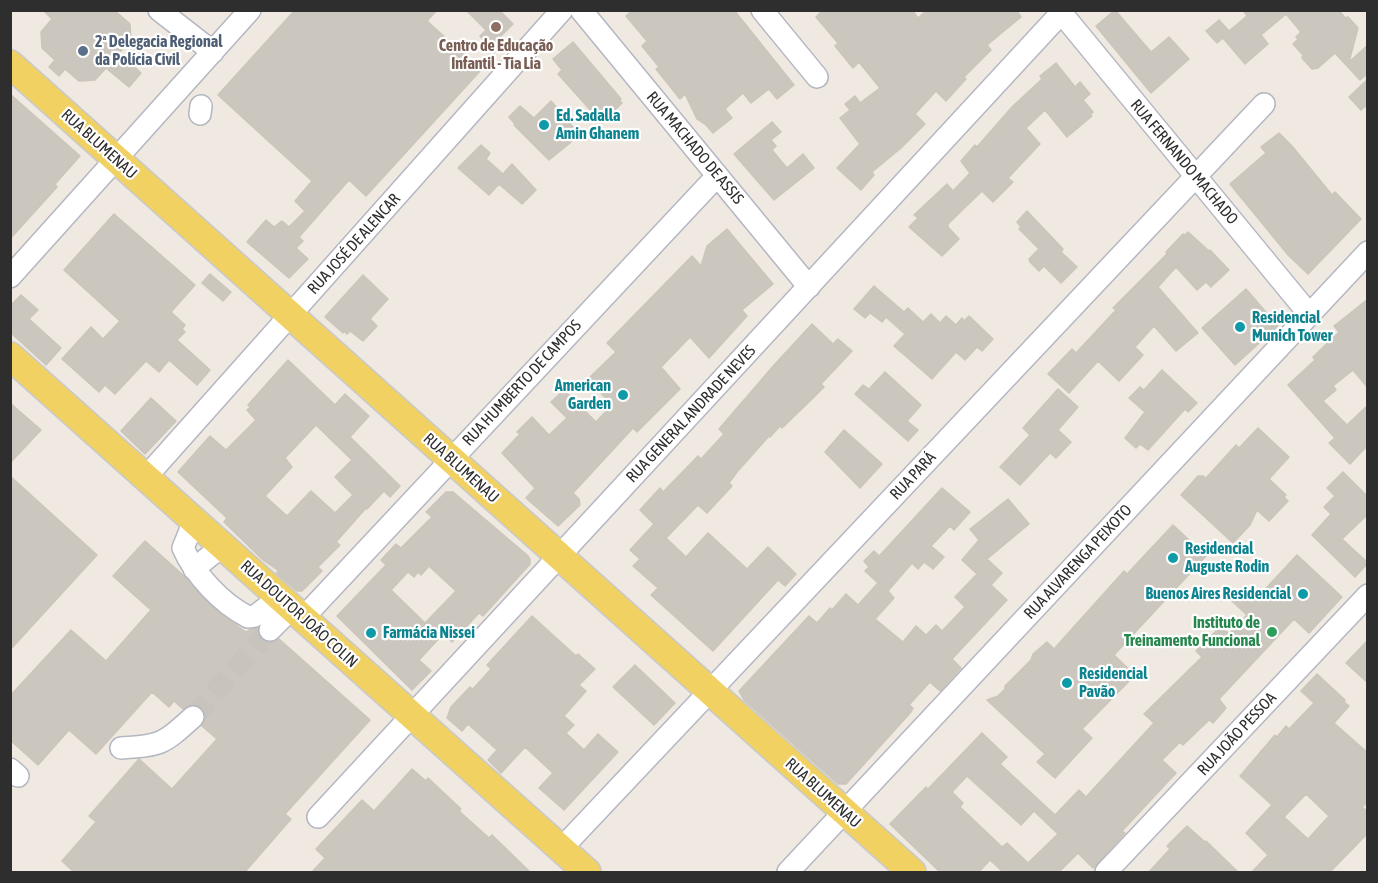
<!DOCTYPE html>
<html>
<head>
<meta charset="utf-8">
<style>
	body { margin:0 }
	#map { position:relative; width:1378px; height:883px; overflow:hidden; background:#efe9e1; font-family:"Asap Condensed",sans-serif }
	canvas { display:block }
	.frame { position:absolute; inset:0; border:12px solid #2e2e2e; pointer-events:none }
</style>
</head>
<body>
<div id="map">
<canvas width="1378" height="883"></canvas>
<div class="frame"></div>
</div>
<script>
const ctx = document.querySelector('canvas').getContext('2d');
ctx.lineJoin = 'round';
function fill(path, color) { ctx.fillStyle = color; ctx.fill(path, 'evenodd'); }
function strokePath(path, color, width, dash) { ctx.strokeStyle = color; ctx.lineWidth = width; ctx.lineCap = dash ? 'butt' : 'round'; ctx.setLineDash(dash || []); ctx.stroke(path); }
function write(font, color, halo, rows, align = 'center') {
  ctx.font = font + ' "Asap Condensed",sans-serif'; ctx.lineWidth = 4.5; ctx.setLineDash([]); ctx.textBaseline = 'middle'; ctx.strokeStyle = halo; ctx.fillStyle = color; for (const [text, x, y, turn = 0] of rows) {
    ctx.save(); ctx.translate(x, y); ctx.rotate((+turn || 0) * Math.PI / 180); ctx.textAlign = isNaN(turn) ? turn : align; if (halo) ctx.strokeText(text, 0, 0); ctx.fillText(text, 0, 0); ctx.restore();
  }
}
const building = new Path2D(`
	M43 10H114L130 24 131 40 119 53 141 73 129 87 106 68 95 80 79 81 65 69 59 76 49 67 55 60 42 48 41 32 52 19Z
	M295 10H437L427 21 481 70 366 196 349 180 299 237 303 241 296 248 308 259 289 278 247 242 266 220 274 227 282 221 289 227 305 211 295 201 312 181 218 95Z
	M466 10H499L513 24 490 47 480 36 486 30Z
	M633 10H734L794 85 777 99 769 89 751 103 743 93 725 109 732 118 713 133 706 125 697 119 685 94 680 99 656 69 659 67 642 46 647 41 626 16Z
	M823 10H912L918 18 927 10H1016L1021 17 987 45 991 50 964 77 966 79 946 101 936 91 915 114 925 124 901 148 872 172 874 175 861 190 837 168 860 144 840 118 850 110 845 104 855 96 860 103 880 88 859 62 853 68 835 46 838 43 816 17Z
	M1115 10 1151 52 1169 37 1189 59 1151 93 1096 26Z
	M1243 10H1339L1345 18 1348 17 1358 28 1349 62 1368 45V73L1360 80 1335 53 1318 68 1312 69 1302 58 1303 55 1293 44 1298 39 1296 37 1301 32 1286 14 1261 35 1268 44 1245 64 1223 38 1217 43 1206 31 1219 20 1229 31 1247 16Z
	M573 42 621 99 619 100 622 103 602 123 558 74 562 70 553 59Z
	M1056 63 1075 87 1080 82 1090 94 1083 100 1093 112 1090 115 1092 116 1067 137 1045 110 1026 128 1040 144 1008 178 1013 182 993 202 982 191 948 224V227L959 239 942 256 909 227 918 218 914 215 947 184 953 191 970 173 961 161 975 145 977 147 1012 107 1042 79 1040 76Z
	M1368 79V104L1361 110 1349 97Z
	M10 94 80 156 55 184 57 187 10 239Z
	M551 101 578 133 570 143 549 160 514 125 515 124 509 117 520 106 534 118Z
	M772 122 781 132 771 140 776 146 772 150 787 168 803 154 814 168 774 200 734 154Z
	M1279 133 1292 146 1332 195 1335 192 1361 219 1308 274 1289 256 1230 184 1266 153 1261 147Z
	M481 145 490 153 486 159 503 174 512 164 536 190 522 204 499 184 489 195 458 168Z
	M1027 211 1063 249 1061 252 1077 267 1061 283 1044 266 1039 271 1030 262 1029 259 1039 249 1019 229 1021 227 1017 222Z
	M114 214 195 285 171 312 185 325 182 329 185 332 177 340 210 370 197 385 169 360 159 372 146 361 115 394 105 385 99 392 62 359 91 327 103 339 120 321 64 270Z
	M727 229 773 284 742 310 747 316 709 358 690 337 661 367 680 389 637 432 633 428 573 493 579 499 580 505 558 526 526 498 535 488 502 453 520 434 517 432 532 417 549 435 567 418 551 402 564 390 596 422 612 405 588 379 616 352 607 343 692 256 701 266 707 246Z
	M1188 232 1209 251 1210 250 1229 270 1211 287 1206 282 1197 290 1176 267 1158 287 1198 333 1176 351 1154 326 1135 347 1143 355 1119 381 1098 361 1069 393 1048 374 1072 349 1076 353 1116 310 1113 308 1167 254 1166 252 1183 234 1185 235Z
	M210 274 231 292 223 301 202 283Z
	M363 275 388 299 370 319 377 326 363 341 350 331 347 334 344 331 343 333 325 317Z
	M874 286 904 312 908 308 923 322 931 314 940 323 946 316 956 325 962 318 964 321 969 316 993 339 982 351 977 347 965 360 956 352 932 379 894 346 905 334 886 317 882 322 870 313 865 318 854 309Z
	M1246 289 1278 326 1235 365 1202 328Z
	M21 295 38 310 29 319 61 348 46 365 10 332V306Z
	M1368 299V388L1353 370 1333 386 1336 390 1323 401 1347 425 1368 405V445L1350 464 1329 443 1335 438 1288 385 1315 360 1313 357 1339 332 1334 326Z
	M812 324 833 344 838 339 852 351 821 384 824 387 811 400 782 428 780 426 770 437 769 436 737 472 729 483 732 486 707 513 698 505 666 538 686 557 708 533 747 569 768 547 796 574 785 586 778 580 713 651 651 595 658 588 633 566 640 559 630 550 654 524 640 510 660 488 663 492 698 456 701 459 724 434 719 429 775 364Z
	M288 360 335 405 345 394 369 416 350 437 400 486 390 497 384 491 367 509 366 508 336 542 340 545 318 567 322 571 302 591H297L276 573 279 571 263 560 224 522 227 518 178 472 210 436 226 450 256 420 247 410 250 407 248 405ZM316 425 352 460 335 477 353 495 335 513 311 491 287 516 265 496 292 467 285 458Z
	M1162 370 1197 403 1188 412 1185 409 1148 450 1140 444 1136 448 1125 438 1145 412 1129 398 1140 387 1144 390Z
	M885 372 921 405 907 421 918 430 908 441 855 394 863 385 869 389Z
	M1058 389 1078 407 1058 430 1071 442 1056 458 1050 453 1020 485 1000 467 1030 435 1023 428Z
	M151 398 176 421 145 454 121 431Z
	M10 403 41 430 10 463Z
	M1258 428 1289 457 1269 479 1286 495 1284 497 1288 501 1269 521 1257 510 1250 525 1233 543 1181 495 1198 476H1203L1206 478 1236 445 1239 448Z
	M844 430 882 464 860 488 825 452Z
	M1343 472 1368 497V514L1342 539 1368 563 1355 577 1312 535 1331 514 1324 507 1335 496 1327 488Z
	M10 476 97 555 10 650Z
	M942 488 970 512 954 530 950 526 931 546 944 557 933 569 924 562 918 569 912 563 888 591 894 598 875 619 903 642 916 626 926 635 936 625 942 631 965 607 955 597 977 574 962 560 979 540 970 529 1008 499 1029 524 987 559 1002 573 991 585 1007 600 952 659 961 668 940 691 930 682 909 705 913 708 911 712 846 784H838L744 700 739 691 809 616 817 623 830 608 832 610 846 594 858 605 878 583 865 571 869 567 864 561 874 551 879 556 882 553Z
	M446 492H453L527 555 530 559V564L483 616 479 613 452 642 443 634 419 660 431 671 412 690 337 616 386 565 381 560 396 544 401 548 432 517 426 512ZM429 566 456 591 425 623 391 590 408 572 414 577 418 572 421 575Z
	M1173 525 1206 556 1114 655 1135 675 1082 729 1092 738 1055 778 1037 762 1045 754 987 700 998 696 1005 689V686L1031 660 1033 654 1047 642 1054 649 1124 571 1127 574Z
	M145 541 184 576 201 596 221 614 246 632 249 630 258 628 261 639 266 642H273L279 639 370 720 285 814 291 819 244 873H75L62 861 96 822 89 816 139 759 172 789 217 739 202 726 205 720V714L197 705H190L183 709 174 701 169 707 152 692 96 754 69 730 38 765 10 740V696L71 630 106 661 151 610 113 576Z
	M1297 555 1342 597 1309 633 1294 619 1219 699 1226 708 1220 715 1213 723 1209 720 1183 745 1180 742 1162 760 1176 773 1122 831 1125 833 1093 868 1078 853 1058 873H1004L990 860 978 873H941L890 824 926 787 928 789 982 733 1007 757 1000 764 1055 815 1079 790 1086 797 1154 723 1144 714 1202 657 1196 651 1221 626 1229 634 1247 615 1231 600 1243 587 1256 599ZM967 776 1021 825 1034 811 1058 834 1028 863 1007 843 1002 847 960 807 963 803 952 792Z
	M532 616 576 656 578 654 595 669 579 685 586 691 564 716 574 725 566 733 584 750 598 734 618 752 564 810 539 788 553 773 525 747 501 773 488 760 497 750 468 724 462 731 447 718 451 707 470 687 473 689 491 669 487 665Z
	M1368 640V683L1346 663Z
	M635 665 675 703 654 725 613 687Z
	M1317 674 1345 700 1344 702 1349 706 1334 723 1368 753V802L1362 807 1368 812V833L1329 873H1251L1268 855 1246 833 1272 805 1240 776 1275 735 1277 737 1286 726 1289 729 1314 703 1301 691ZM1306 794 1329 816 1308 839 1284 817Z
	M412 769 426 781 428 778 461 809 459 811 489 838 492 835 531 873H311L325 858 316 849 362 800 374 811Z
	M1187 826 1205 842 1206 841 1239 873H1148L1170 849 1167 846Z`);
const minorTunnel = new Path2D(`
	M193 717 270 630`);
const minor = new Path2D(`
	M159 10 213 52
	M581 10 809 287
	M762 10 817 77
	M1059 10 1309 314
	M200 114 201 106
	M10 277 250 10
	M146 477 562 10
	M194 521 183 548C195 575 221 603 248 617L255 616 280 597
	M194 569 222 546
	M303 618 717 176
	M270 630 292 608
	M121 748C162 745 162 745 193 717
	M10 769 18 776
	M318 817 1064 10
	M561 849 1264 104
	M788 872 1368 252
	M1106 872 1368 595`);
const major = new Path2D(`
	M10 64 912 872
	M10 356 587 872`);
const markers = [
	[496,27,6,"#8d6e63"],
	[83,51,6,"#5c6f8a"],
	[544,125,6,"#0f9aa8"],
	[1240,327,6,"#0f9aa8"],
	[623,395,6,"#0f9aa8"],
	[1173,558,6,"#0f9aa8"],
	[1303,594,6,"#0f9aa8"],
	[1272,632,6,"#2e9e5b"],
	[371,633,6,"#0f9aa8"],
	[1067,683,6,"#0f9aa8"]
];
const serviceNames = [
	["2ª Delegacia Regional",95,42],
	["da Polícia Civil",95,60]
];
const educationNames = [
	["Centro de Educação",496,46],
	["Infantil - Tia Lia",496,64]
];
const cultureNames = [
	["Ed. Sadalla",556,116],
	["Amin Ghanem",556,134],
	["Residencial",1252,318],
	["Munich Tower",1252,336],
	["American",611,386,"right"],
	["Garden",611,404,"right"],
	["Residencial",1185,549],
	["Auguste Rodin",1185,567],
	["Buenos Aires Residencial",1291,594,"right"],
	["Farmácia Nissei",383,633],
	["Residencial",1079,674],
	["Pavão",1079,692]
];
const streetNames = [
	["RUA BLUMENAU",99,144,42],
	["RUA MACHADO DE ASSIS",695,148,50],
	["RUA FERNANDO MACHADO",1184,162,50],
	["RUA JOSÉ DE ALENCAR",354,244,-48],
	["RUA HUMBERTO DE CAMPOS",522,383,-47],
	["RUA GENERAL ANDRADE NEVES",691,414,-47],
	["RUA BLUMENAU",461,468,42],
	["RUA PARÁ",913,476,-47],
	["RUA ALVARENGA PEIXOTO",1078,562,-47],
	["RUA DOUTOR JOÃO COLIN",299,614,42],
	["RUA JOÃO PESSOA",1237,734,-47],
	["RUA BLUMENAU",823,793,42]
];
const leisureNames = [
	["Instituto de",1260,623],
	["Treinamento Funcional",1260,641]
];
fill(building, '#cbc7bf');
strokePath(building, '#cbc5ba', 1.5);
strokePath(minorTunnel, '#c8c4bd', 21, [21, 10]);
strokePath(minor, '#b4b7c1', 24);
strokePath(major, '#c9c9c9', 30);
strokePath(minor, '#fff', 21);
strokePath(major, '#f2d163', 27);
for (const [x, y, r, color] of markers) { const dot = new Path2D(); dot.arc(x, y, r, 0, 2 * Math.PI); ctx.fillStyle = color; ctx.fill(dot); strokePath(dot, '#fff', 2); }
write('bold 16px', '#4e5e75', '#fff', serviceNames, 'left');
write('bold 16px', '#785e54', '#fff', educationNames);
write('bold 16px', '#0d838f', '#fff', cultureNames, 'left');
write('16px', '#2e2e2e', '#fff', streetNames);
write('bold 16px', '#27864d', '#fff', leisureNames, 'right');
</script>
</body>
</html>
